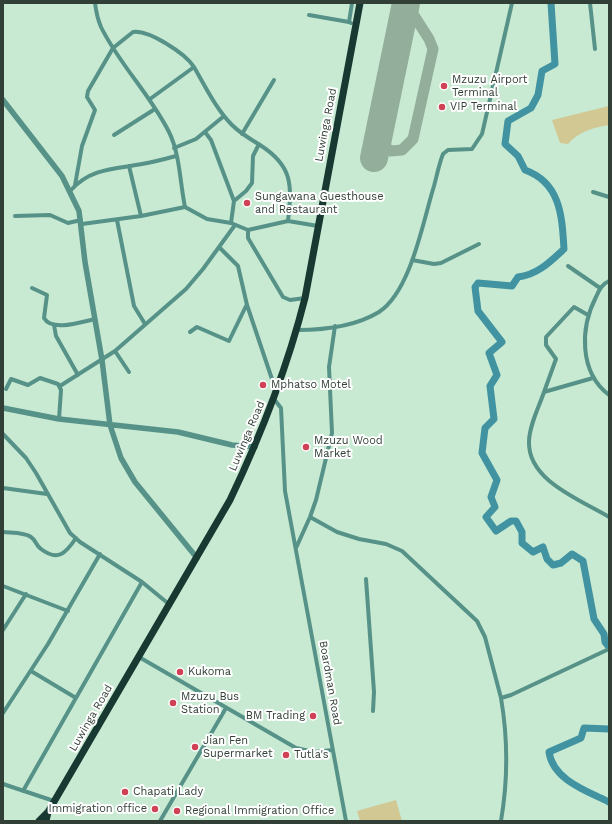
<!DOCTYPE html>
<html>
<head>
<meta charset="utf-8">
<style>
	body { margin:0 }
	#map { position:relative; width:612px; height:824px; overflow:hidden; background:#c8ead2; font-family:"Work Sans",sans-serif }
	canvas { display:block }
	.frame { position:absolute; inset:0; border:4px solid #313f36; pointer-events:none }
</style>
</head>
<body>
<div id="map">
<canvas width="612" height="824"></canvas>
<div class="frame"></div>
</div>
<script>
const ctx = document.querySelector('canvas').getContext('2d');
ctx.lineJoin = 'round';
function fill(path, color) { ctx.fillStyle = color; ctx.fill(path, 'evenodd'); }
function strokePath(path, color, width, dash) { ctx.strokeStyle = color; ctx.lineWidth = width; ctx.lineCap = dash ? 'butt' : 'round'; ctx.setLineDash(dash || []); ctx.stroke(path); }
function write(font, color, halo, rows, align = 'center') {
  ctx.font = font + ' "Work Sans",sans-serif'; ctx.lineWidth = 4; ctx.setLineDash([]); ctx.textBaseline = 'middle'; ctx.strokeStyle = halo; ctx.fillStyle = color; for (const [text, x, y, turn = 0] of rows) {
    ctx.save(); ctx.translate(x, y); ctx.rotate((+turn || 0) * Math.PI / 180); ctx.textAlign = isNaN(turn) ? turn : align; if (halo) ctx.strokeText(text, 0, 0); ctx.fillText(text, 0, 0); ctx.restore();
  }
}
const green = new Path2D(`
	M609 106V125C594 127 578 132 568 144L560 143 552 120Z
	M396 800 402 821H360L357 811Z`);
const river = new Path2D(`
	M551 3 555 64 542 71 538 95 531 108 508 121 505 144 518 156 525 170C561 183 562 217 564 249 550 262 537 275 518 277L512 286 478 283 475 287 478 311 502 342 489 353 497 375 490 386 494 419 485 428 482 453 497 480 491 497 495 507 486 517 496 531 511 521H516L522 532V543L533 552 543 547 547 559 553 565 561 563 572 554 583 561 594 619 604 634 605 642 609 647
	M609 729 584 728 581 738 549 752C553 780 587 791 609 802`);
const taxiway = new Path2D(`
	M400 29 408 21 415 19
	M379 136 383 146 391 151 402 150 413 139 433 49 429 39 406 3`);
const runway = new Path2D(`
	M374 158 406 3`);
const minor = new Path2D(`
	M95 3C96 11 98 20 101 27 119 64 150 94 169 132 180 154 180 183 185 207L207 219 231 223 248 230 288 221 318 226
	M590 3 595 49
	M309 15 349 22
	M351 23 349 22 352 3
	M150 99 194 67C205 86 216 109 232 125 240 133 250 139 260 145 293 166 292 185 288 221
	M205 132 211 140 234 201 231 223
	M242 134 274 80
	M114 135 155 109
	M174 148 196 139 224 116
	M129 166 141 216
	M75 185 82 146 95 110 87 97 88 91 113 48 133 32C149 30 185 53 194 67
	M71 190C91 168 115 169 142 164 154 162 165 159 176 156
	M593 192 609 197
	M234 201 246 191 252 183 253 156 259 144
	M15 216 50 215 68 223 81 220
	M117 220 134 306 145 324
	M82 224 141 216 185 207
	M248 230V238L283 297 290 300 305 298
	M219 247 238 266 247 305 276 391
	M412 260 434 264 441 263 479 244
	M568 266 600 288
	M609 281C602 284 599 290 596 297 580 328 579 372 609 395
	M32 288 47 295 44 318C52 332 81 322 95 319
	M54 325 56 336 78 375
	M297 330C323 330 356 326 379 312 411 291 423 221 434 186 437 175 439 164 443 154L448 150 472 149 482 134 512 3
	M190 332 197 327 229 341 246 306
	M115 351 129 372
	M593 378 544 392C539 407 529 426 529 442 528 481 581 500 609 517
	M60 386 115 351 186 289 203 269 235 225
	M6 389 11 379 28 385 40 378 58 384 61 390 59 419
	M544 392 556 359 546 345V337L574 307 588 315
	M274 399 281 408 285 491 346 821
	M3 434 26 458 36 473 70 533 80 542 142 582 170 605
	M3 488 47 494
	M310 517 337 532 359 539 386 544 402 551 477 621 485 637 501 698 511 695 609 649
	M3 532C11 533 24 532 31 537 36 540 36 546 41 549 58 562 66 553 76 538
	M296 548 310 517 316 500 332 433 329 367 335 326
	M366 579 374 692 373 711
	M3 586 68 611
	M3 630 26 594
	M139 657 296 748 314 752 332 750
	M31 671 76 698
	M501 698C508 739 508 780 501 821
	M3 713 48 644 100 554
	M3 784 54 801
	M23 791 142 582
	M160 821 226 708`);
const tertiary = new Path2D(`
	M3 100 62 176 79 211 85 262 102 360 110 425 121 458 135 482 197 558
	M3 408 59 419 178 432 232 445 255 447`);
const trunk = new Path2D(`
	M39 821 48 812
	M46 821 48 812 230 500C261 435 287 369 305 298L360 3`);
const markers = [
	[444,86,4,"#d14156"],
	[442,107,4,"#d14156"],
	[247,203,4,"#d14156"],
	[263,385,4,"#d14156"],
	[306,447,4,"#d14156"],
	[180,672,4,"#d14156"],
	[173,703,4,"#d14156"],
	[313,716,4,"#d14156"],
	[195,747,4,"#d14156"],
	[286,755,4,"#d14156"],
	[125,792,4,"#d14156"],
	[155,809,4,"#d14156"],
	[177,811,4,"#d14156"]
];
const poiNames = [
	["Mzuzu Airport",452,80],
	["Terminal",452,93],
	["VIP Terminal",450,107],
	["Sungawana Guesthouse",255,197],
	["and Restaurant",255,210],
	["Mphatso Motel",271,385],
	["Mzuzu Wood",314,441],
	["Market",314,454],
	["Kukoma",188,672],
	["Mzuzu Bus",181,697],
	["Station",181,710],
	["BM Trading",305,716,"right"],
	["Jian Fen",203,741],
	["Supermarket",203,754],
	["Tutla's",294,755],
	["Chapati Lady",133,792],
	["Immigration office",147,809,"right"],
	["Regional Immigration Office",185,811]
];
const streetNames = [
	["Luwinga Road",326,125,-79],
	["Luwinga Road",247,436,-67],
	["Boardman Road",330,683,80],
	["Luwinga Road",91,718,-60]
];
fill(green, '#d2c893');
strokePath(river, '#4193a1', 7);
strokePath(taxiway, '#94ae9c', 11);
strokePath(runway, '#94ae9c', 28);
strokePath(minor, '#579288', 4);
strokePath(tertiary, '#579288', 5.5);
strokePath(trunk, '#183832', 7);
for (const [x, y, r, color] of markers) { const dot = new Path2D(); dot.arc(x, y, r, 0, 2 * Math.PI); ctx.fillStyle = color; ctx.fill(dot); strokePath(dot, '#fff', 1.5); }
write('11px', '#313f36', '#fff', poiNames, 'left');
write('11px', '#313f36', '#fff', streetNames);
</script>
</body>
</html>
